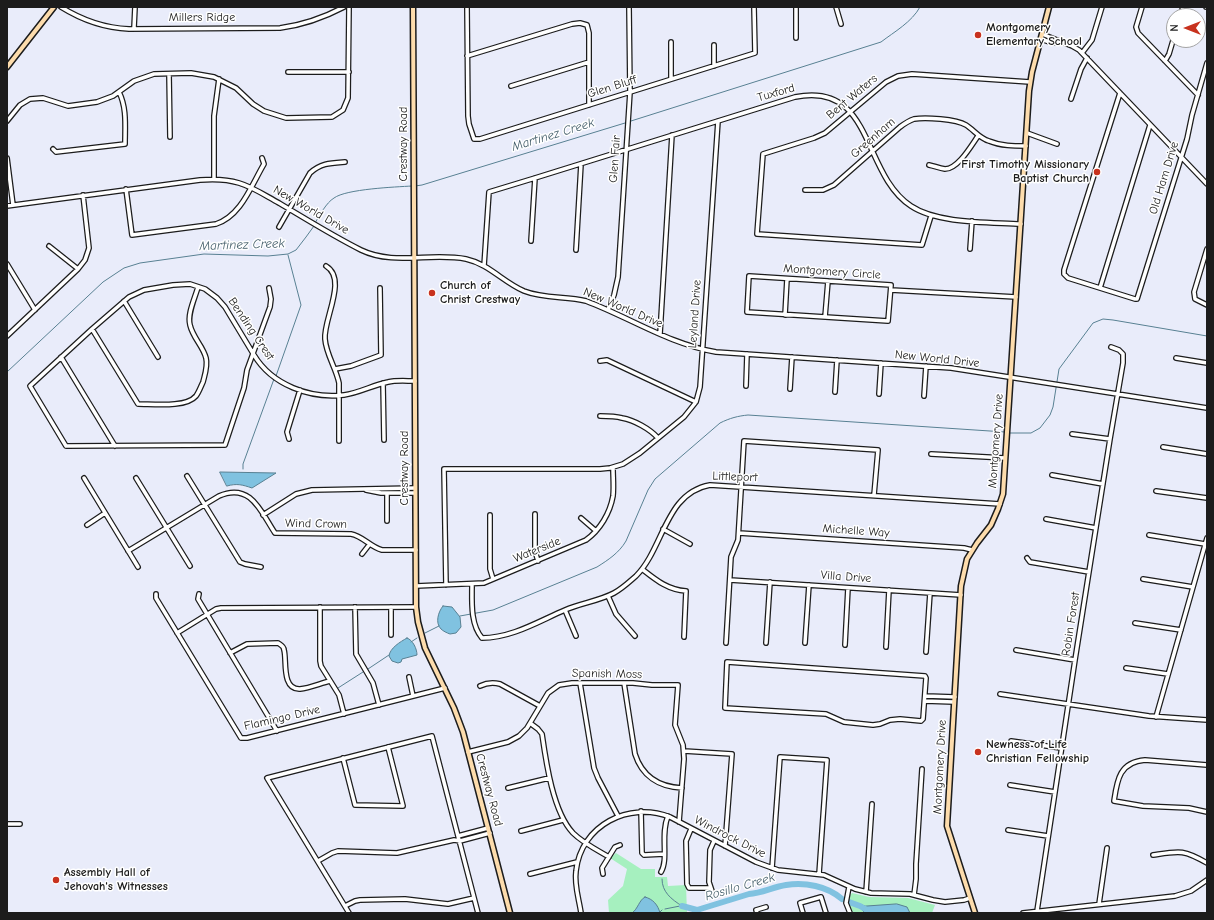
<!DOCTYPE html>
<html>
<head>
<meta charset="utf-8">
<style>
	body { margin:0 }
	#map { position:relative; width:1214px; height:920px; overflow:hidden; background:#e9ecfa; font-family:"Comic Neue",sans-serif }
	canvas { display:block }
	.frame { position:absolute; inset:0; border:8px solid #1c1c1c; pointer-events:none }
	.north { position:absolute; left:1166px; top:8px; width:40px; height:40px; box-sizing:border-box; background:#fff; border:1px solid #a4a4a4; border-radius:50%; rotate:270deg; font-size:11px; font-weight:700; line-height:16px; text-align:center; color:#1c1c1c }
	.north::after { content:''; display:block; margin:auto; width:14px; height:18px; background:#c8321e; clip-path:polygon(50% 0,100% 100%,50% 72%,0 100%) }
</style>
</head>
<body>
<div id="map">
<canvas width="1214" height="920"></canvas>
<div class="frame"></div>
<div class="north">N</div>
</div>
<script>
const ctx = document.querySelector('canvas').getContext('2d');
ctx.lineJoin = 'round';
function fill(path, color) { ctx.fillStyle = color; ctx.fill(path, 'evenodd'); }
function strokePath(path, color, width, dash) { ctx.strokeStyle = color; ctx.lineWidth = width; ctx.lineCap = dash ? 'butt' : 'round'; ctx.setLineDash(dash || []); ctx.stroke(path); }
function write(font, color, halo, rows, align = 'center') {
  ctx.font = font + ' "Comic Neue",sans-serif'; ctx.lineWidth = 3; ctx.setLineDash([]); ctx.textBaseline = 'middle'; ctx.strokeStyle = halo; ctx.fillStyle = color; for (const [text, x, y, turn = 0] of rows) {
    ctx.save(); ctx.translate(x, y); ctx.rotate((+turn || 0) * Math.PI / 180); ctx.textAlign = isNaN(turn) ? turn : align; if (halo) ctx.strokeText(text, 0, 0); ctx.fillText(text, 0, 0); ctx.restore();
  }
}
const green = new Path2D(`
	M616 853 641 869H655V877H667L668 886 686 885 687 913H609L608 900 623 886 627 869 610 858Z
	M852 893 869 897 908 898 935 905 932 913H853L849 904V896Z`);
const water = new Path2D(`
	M220 472 276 473 252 488C243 485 237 483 227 486Z
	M443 606 452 607 460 617 461 627 456 633 450 634C447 633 443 631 441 629 435 623 438 612 443 606Z
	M407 638C413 640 417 649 417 655L402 659 401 662 398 663 392 661 389 656C390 648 400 642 407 638Z
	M645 897C653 899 658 905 660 913H632C638 909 639 900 645 897Z
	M897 904 907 907 910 913H865L860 908 862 905 865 906Z`);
const stream = new Path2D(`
	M631 121 881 42C894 32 912 22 920 7
	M415 186 422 185 625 123
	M315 223C320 215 326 203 334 198 346 189 395 187 412 186
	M7 372 103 282 124 268 140 263 204 254 268 256 288 254 296 250 306 237 314 226
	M276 376 301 305 288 255
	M1008 433H1031L1040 428 1050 415 1053 407 1059 369 1093 323 1103 319 1113 320 1207 336
	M243 469V464L274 379
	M460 616 493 610 597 567C608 560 619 553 626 541L648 490 655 479 720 423C730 418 738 416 748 415L1005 432
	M425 633 439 626
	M411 642 417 638
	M368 669 389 655
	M338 688 363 672
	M662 879C662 892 671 899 682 906
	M665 909 680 906
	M660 912 662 910`);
const river = new Path2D(`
	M849 902 860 906 872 913
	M682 906 697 910 749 894C762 893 773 887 786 885 805 882 827 886 842 899`);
const minor = new Path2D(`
	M61 7C82 20 104 28 129 29L280 28C303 25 323 18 344 7
	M467 7 468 116 469 124 474 139H480L755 53 754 7
	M796 7V38
	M836 7 841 24
	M1142 7 1136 27 1138 33 1198 95
	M1206 7H1207
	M1180 16 1183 7
	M134 28 135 7
	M1042 34 1072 46 1079 50 1207 184
	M1041 39 1052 43 1059 42
	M671 42V79
	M1082 53 1092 40 1102 7
	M467 56 572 24 580 23 587 25 589 33V105
	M1165 61 1169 54 1174 37
	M714 66V45
	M288 72H349
	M169 74 170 137
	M511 86 589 62
	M1120 93 1064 270V274L1068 278 1135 299H1137L1187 139 1192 115 1207 63
	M1071 99 1081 69 1087 58
	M7 121 20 105 30 99 43 98 68 106 97 102 113 96 134 81 154 74 191 73 214 77 236 88 253 104 264 111 286 118 332 117 343 110 348 98 349 7
	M1027 133 1057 144
	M53 149 56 152 125 144C125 126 127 108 119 92
	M7 158 13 205
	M929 165C934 166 939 168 945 169 958 169 971 146 978 136
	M214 179V116L219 79
	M126 189 132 235 216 224C241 216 251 186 264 164L262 158
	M805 190H823L834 185 900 127C904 124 908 121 914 119 925 117 956 119 966 125 974 130 979 138 989 141 1001 146 1014 146 1026 146
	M7 206 200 180C212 179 226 179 239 183 253 187 266 196 279 203 306 219 333 236 361 250 394 266 431 252 466 259 489 264 503 282 524 291 544 299 566 296 586 301 631 318 669 344 716 352L951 368 1207 408
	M931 216 922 245 757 234 763 154 814 138 825 133 886 82 898 76 912 74 1030 82
	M279 227 310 173C321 163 331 163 345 162
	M531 241 535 178
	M49 246 78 269
	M970 249 972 221
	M1207 249 1194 292 1195 299 1207 305
	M576 250 581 164
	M7 264 35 310
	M326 266C348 279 323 320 325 339 326 354 336 368 339 383V441
	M484 266 489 192 535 178 795 97C874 81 861 173 911 206 938 224 989 222 1021 224
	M749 276 891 285 888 321 747 312Z
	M269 288 271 299 270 307 247 370 244 388 225 445 66 446 30 386 92 329 129 297 144 290 173 285 190 284 205 289 217 298 225 307 254 355C272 385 310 399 344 395 359 393 373 385 388 382 396 380 406 381 415 381
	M1100 288 1150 125
	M891 290 1016 297
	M124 301 158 357
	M608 310 614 295 618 277 630 92 629 7
	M785 315 787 279
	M825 317 828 281
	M92 329 138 404C153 404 186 408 196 396 199 392 201 386 203 382 205 374 208 366 206 358 203 346 193 338 190 325 187 314 195 298 198 287
	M660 334 672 135
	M7 336 78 269 85 260 89 248 83 195
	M61 357 115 446
	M1176 358 1207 363
	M600 361 607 360 696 402
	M335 369 351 366 381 355 380 288
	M383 383 384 440
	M746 386 747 354
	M790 389 792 357
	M835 392 837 360
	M879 394 881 363
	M924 396 926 366
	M600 416C607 416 615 416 622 418 634 420 650 429 658 438
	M1072 434 1110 439
	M289 439 287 432 300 390
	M1163 447 1207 454
	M931 454 1005 458
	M1052 475 1103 484
	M187 476 240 562 245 564 261 567
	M84 478 138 567
	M136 478 190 566
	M366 490 381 493H415
	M1156 491 1207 498
	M387 493V521
	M535 514V551L538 561
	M263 515 296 494 312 490 415 488
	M490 515V569L493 579
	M581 518 596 531
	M1046 519 1096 528
	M87 525 105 513
	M663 529 690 544
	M739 533 964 548 972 550
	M1149 535 1205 544
	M128 551 219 496C251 482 261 512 275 533L351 534C363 536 370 547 382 550H416
	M362 554 369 545
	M1027 558 1030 562 1089 572
	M642 569C656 580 668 590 686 591L684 637
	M1143 579 1193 587
	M730 580 961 595
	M472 584C472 601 470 624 482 638 512 638 539 621 565 610 581 603 599 601 614 593 623 588 629 582 636 576 664 548 665 493 710 485L1000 504
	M446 585 444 469H600L610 468 623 464 640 453 684 417 696 402 700 387 718 121
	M416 586 484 583 586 540C600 530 610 513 613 496 614 487 613 477 613 468
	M156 594V598L241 738H247L445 688
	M199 594 198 599 277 731
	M608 596 616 614 635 636
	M320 607V661L321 666 339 695 344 714
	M355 607 356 654 373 683 379 705
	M391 607V635
	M565 610 576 636
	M1135 623 1181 630
	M177 633 216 609 221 608 416 607
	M726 643 731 557 738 540 744 441 878 450 874 495
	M766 643 770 582
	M805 643 809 585
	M845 645 848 588
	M886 647 889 590
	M1016 650 1075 660
	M926 652 930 593
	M230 653 247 644 278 643C281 645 284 646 284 650 287 659 281 690 300 689 310 688 321 683 330 681
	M727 662 925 676 926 678 923 719 921 721 900 719 890 720 880 724 873 725 844 722 826 714 725 708Z
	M1126 668 1168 674
	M409 677 413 696
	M580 683 594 768 598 778 618 816
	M624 683 635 754C642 776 659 787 682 788
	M480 686C486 683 493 682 500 684L540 706
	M1000 694 1149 716 1207 720
	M926 696 955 697
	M925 701 954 702
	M1156 717 1207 538
	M530 723 538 729 542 734C546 762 553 812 573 833 583 843 597 850 609 857
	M1011 741 1061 748
	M684 751 732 754 725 846
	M468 752 508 742 519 736 527 728 548 693 559 685 572 683H633L652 685H678L675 725 683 745 684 759 679 822
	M343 758 355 805 403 806 388 747
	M1207 765 1145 760C1119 762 1117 781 1114 801L1143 806 1189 808 1207 812
	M1010 785 1055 792
	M508 788 549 778
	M641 811 642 853 644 855 664 854
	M7 824H20
	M691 829 686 841 687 884 689 888H711
	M1008 830 1048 836
	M521 831 563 820
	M458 836 488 828
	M1153 855C1179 851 1183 849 1207 863
	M318 861 332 853 338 851 397 853 454 840 460 841 490 833
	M772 868 780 757 827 760 819 874
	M661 872C669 859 660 834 668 816
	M530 874 577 862
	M603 874 602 868 615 847 620 845
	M849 887 846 903 850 913
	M712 891 709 882 710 850 714 841
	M866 892 872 804
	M914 895 916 879V864L922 769
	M1099 904 1107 848
	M345 906 355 901 360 900 405 899 448 904 474 898
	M1037 911 1075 660 1110 439 1123 363V354L1119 350 1111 347
	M349 913 267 778 432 736 478 913
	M581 913C579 899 574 885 576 871 581 825 629 801 670 817L756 862 778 870 824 875 855 889 871 893 910 894 933 900 945 902 964 900 970 898
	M757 913 756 910 766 907
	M803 913 800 903 821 897 826 913
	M1023 913 1175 896 1191 891 1207 880`);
const major = new Path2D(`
	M413 7 416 607 418 622 425 648 454 708 463 732 510 913
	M7 67 54 7
	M975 913 947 826 961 586 967 559 977 543 991 525 998 509 1003 494 1029 91 1032 72 1049 7`);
const markers = [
	[978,35,4,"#c8321e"],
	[1097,172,4,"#c8321e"],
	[432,293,4,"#c8321e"],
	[978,752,4,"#c8321e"],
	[56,880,4,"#c8321e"]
];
const streetNames = [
	["Millers Ridge",202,18],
	["Glen Bluff",612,87,-17],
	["Tuxford",776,93,-16],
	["Bent Waters",852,97,-40],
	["Greenham",873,138,-41],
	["Crestway Road",404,144,-90],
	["Glen Fair",615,159,-86],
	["Old Ham Drive",1164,178,-73],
	["New World Drive",311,210,30],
	["Montgomery Circle",832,272,4],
	["New World Drive",623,308,23],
	["Leyland Drive",695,314,-86],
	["Bending Crest",251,329,56],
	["New World Drive",937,359,6],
	["Montgomery Drive",996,441,-86],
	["Crestway Road",405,468,-90],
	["Littleport",735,477,2],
	["Wind Crown",316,524,1],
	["Michelle Way",856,531,4],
	["Waterside",537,550,-22],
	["Villa Drive",846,577,4],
	["Robin Forest",1071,624,-81],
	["Spanish Moss",607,674,1],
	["Flamingo Drive",282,718,-13],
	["Montgomery Drive",940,767,-87],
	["Crestway Road",489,790,75],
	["Windrock Drive",730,837,27]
];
const poiNames = [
	["Montgomery",986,28],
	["Elementary School",986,42],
	["First Timothy Missionary",1089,165,"right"],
	["Baptist Church",1089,179,"right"],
	["Church of",440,286],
	["Christ Crestway",440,300],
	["Newness of Life",986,745],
	["Christian Fellowship",986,759],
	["Assembly Hall of",64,873],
	["Jehovah's Witnesses",64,887]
];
const waterNames = [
	["Martinez Creek",553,135,-17],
	["Martinez Creek",242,245,-2],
	["Rosillo Creek",740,887,-16]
];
fill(green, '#a6f0bf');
fill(water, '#80c2e0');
strokePath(water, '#588092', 1);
strokePath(stream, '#588092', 1);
strokePath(river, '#80c2e0', 6);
strokePath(minor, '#1c1c1c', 6);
strokePath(major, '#1c1c1c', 7);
strokePath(minor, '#fff', 3.5);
strokePath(major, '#fddcac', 4);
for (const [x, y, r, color] of markers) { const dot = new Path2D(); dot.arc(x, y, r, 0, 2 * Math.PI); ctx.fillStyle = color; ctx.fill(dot); strokePath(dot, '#fff', 1.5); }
write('12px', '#1c1c1c', '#fff', streetNames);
write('bold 12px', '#1c1c1c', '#fff', poiNames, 'left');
write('italic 13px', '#445e6a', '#fff', waterNames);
</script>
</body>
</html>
